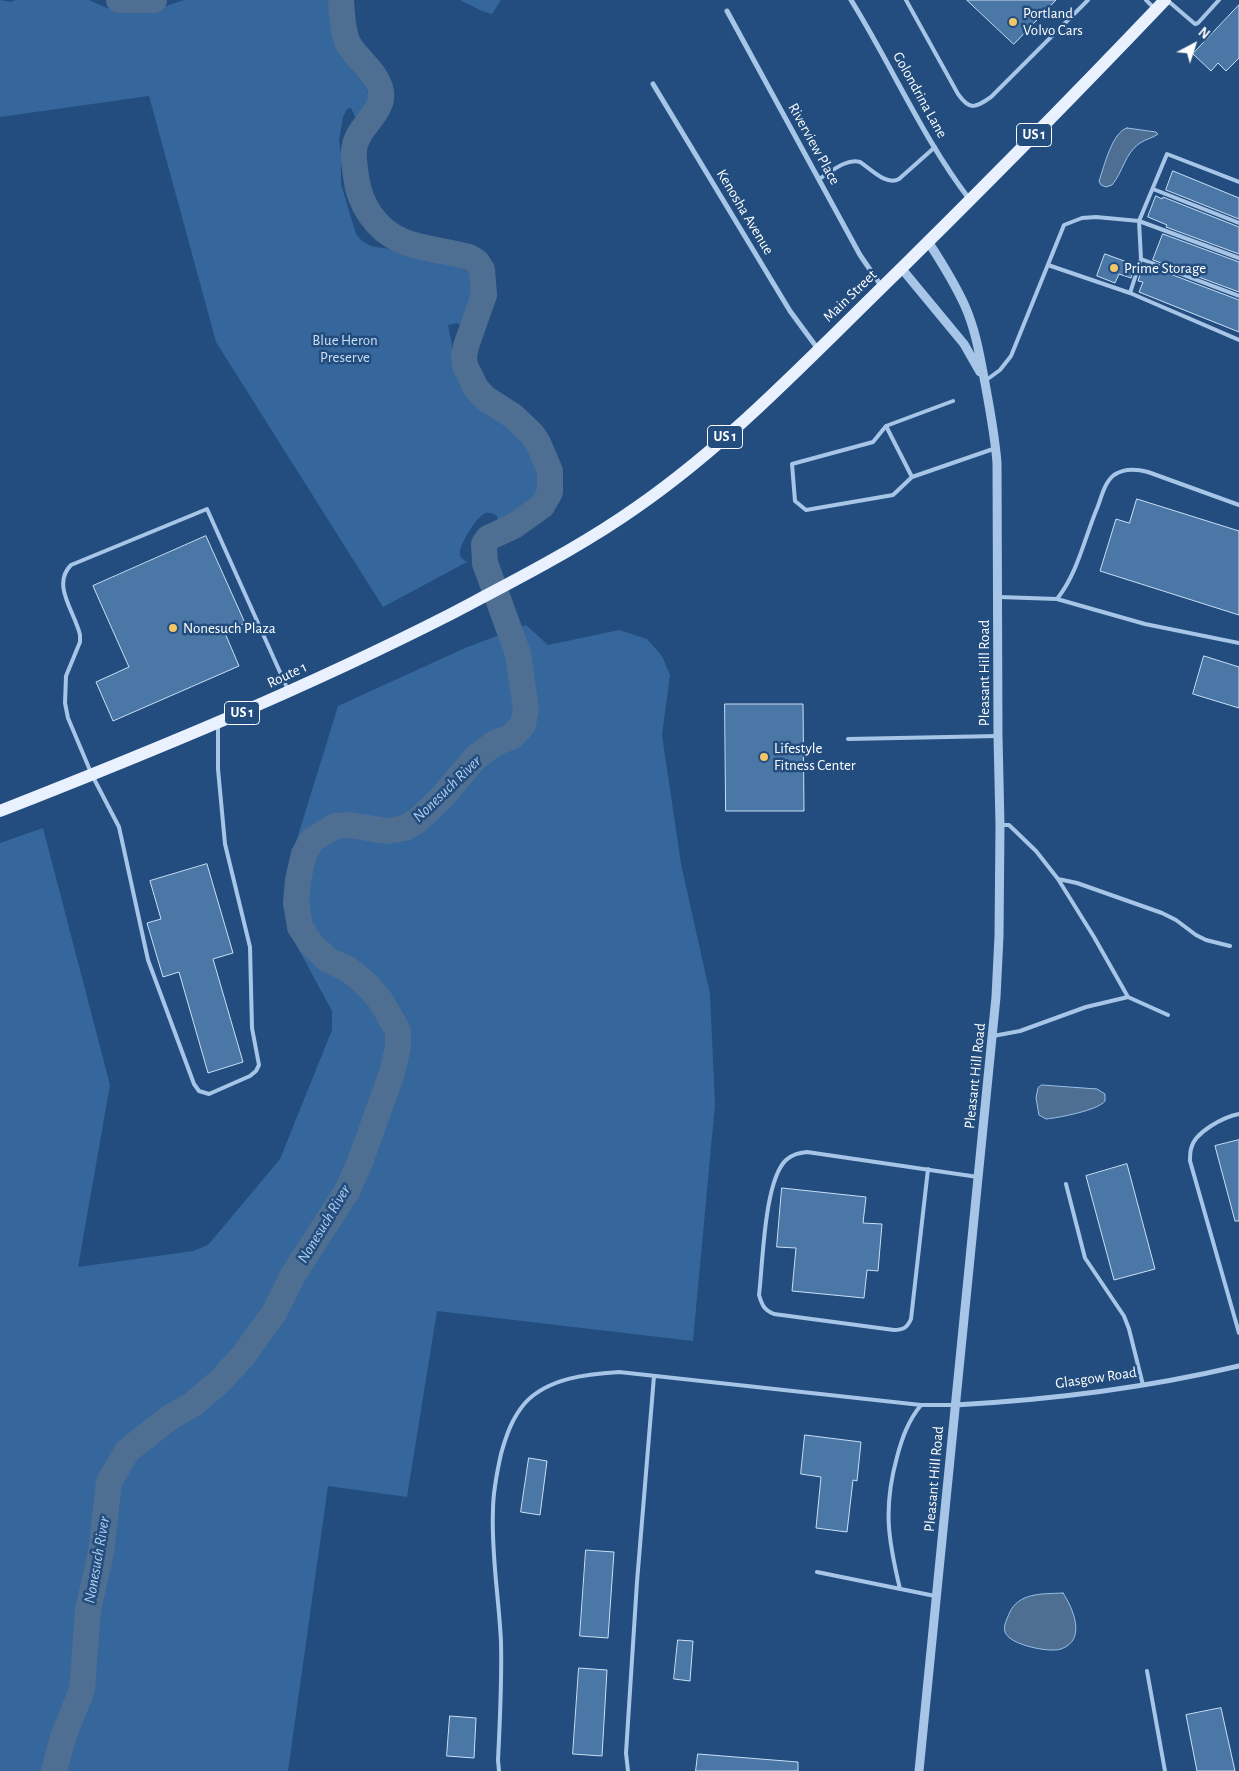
<!DOCTYPE html>
<html>
<head>
<meta charset="utf-8">
<style>
	body { margin:0 }
	#map { position:relative; width:1239px; height:1771px; overflow:hidden; background:#224d7e; font-family:"Alegreya Sans",sans-serif }
	canvas { display:block }
	.north { position:absolute; left:1169px; top:20px; width:50px; height:50px; -webkit-text-stroke:4px #224d7e; paint-order:stroke; rotate:40deg; font-size:14px; font-weight:700; line-height:20px; text-align:center; color:#fff }
	.north::after { content:''; display:block; margin:auto; width:18px; height:22px; background:#fff; clip-path:polygon(50% 0,100% 100%,50% 72%,0 100%) }
</style>
</head>
<body>
<div id="map">
<canvas width="1239" height="1771"></canvas>
<div class="north">N</div>
</div>
<script>
const ctx = document.querySelector('canvas').getContext('2d');
ctx.lineJoin = 'round';
function fill(path, color) { ctx.fillStyle = color; ctx.fill(path, 'evenodd'); }
function strokePath(path, color, width, dash) { ctx.strokeStyle = color; ctx.lineWidth = width; ctx.lineCap = dash ? 'butt' : 'round'; ctx.setLineDash(dash || []); ctx.stroke(path); }
function write(font, color, halo, rows, align = 'center') {
  ctx.font = font + ' "Alegreya Sans",sans-serif'; ctx.lineWidth = 5; ctx.setLineDash([]); ctx.textBaseline = 'middle'; ctx.strokeStyle = halo; ctx.fillStyle = color; for (const [text, x, y, turn = 0] of rows) {
    ctx.save(); ctx.translate(x, y); ctx.rotate((+turn || 0) * Math.PI / 180); ctx.textAlign = isNaN(turn) ? turn : align; if (halo) ctx.strokeText(text, 0, 0); ctx.fillText(text, 0, 0); ctx.restore();
  }
}
const green = new Path2D(`
	M0 0 10 2 16 0H89L107 8 139 12H149L184 0H332L329 4 330 8 339 46 361 73 371 103 363 116 357 121 351 108 347 109 343 117 339 140 341 156V184L356 234 362 241 371 246C405 253 447 252 475 278L477 292 470 322 462 326 457 323 448 325 453 350 465 377 463 389 471 400 506 417 525 437 530 447 540 486 537 500 527 511 525 509 521 510 516 517 504 527 499 526 497 516C494 514 490 512 486 513 477 515 460 544 460 553 460 558 464 560 467 562L383 607 216 342 149 96 0 117Z
	M460 0H501L492 14 482 11Z
	M526 625 548 645 619 630 647 639 662 656 670 675 662 735 681 864 710 994 715 1104 693 1341 437 1311 407 1497 328 1486 288 1771H0V843L43 828 110 1085 78 1267 193 1251 208 1245 280 1159 332 1030V1011L298 948 283 906 289 865 338 706 465 648Z`);
const water = new Path2D(`
	M1127 128 1156 132 1158 134C1153 138 1146 139 1140 143 1125 153 1123 172 1112 185L1106 187 1101 185 1099 181C1104 167 1112 132 1127 128Z
	M1042 1085 1097 1089 1105 1094V1101C1099 1110 1058 1118 1046 1119L1039 1115 1036 1098 1038 1088Z
	M1063 1593C1073 1608 1087 1640 1061 1649 1050 1653 1009 1645 1005 1632 1003 1626 1007 1619 1009 1614 1018 1592 1043 1594 1063 1593Z`);
const river = new Path2D(`
	M119 0H154
	M54 1771 63 1737 82 1690 88 1610 101 1552 109 1482 127 1451 169 1418 193 1404 220 1381 243 1356 274 1313 293 1275 347 1191 360 1162 392 1073 398 1047V1031L381 1001 367 985 348 969 328 960 311 944 300 927 296 902 298 880 304 854 312 840 335 826 349 825 387 831 405 828 417 821 442 797 475 758 495 743 511 737 523 725 526 708 518 654 485 563 484 544 488 538 514 526 542 506 550 492V471L538 443 532 434 513 416 485 398 476 388 465 366 464 356 466 346 484 295 482 270 477 262 469 257C448 251 421 249 402 241 376 230 359 204 356 176 354 161 351 148 359 135 366 122 384 108 381 92 378 73 358 60 349 45 342 32 342 14 341 0`);
const building = new Path2D(`
	M967 0H1056L1014 44Z
	M1239 5V58L1226 71 1218 63 1211 71 1193 54Z
	M1173 171 1239 198V219L1166 190Z
	M1156 196 1162 199 1163 197 1239 227V254L1166 227 1167 225 1148 217Z
	M1163 234 1239 262V292L1153 260Z
	M1105 254 1135 265 1131 278 1119 274 1115 283 1097 276Z
	M1149 266 1239 300V332L1139 292 1143 282 1138 281 1142 268 1148 270Z
	M1137 499 1239 531V615L1100 571 1116 519 1129 523Z
	M206 536 245 623 225 633 239 666 113 721 96 682 129 667 93 586Z
	M1204 656 1239 667V708L1193 694Z
	M725 704H803L804 811H726Z
	M207 864 233 953 213 959 243 1062 208 1073 179 972 163 977 147 923 161 919 150 881Z
	M1239 1140V1221H1235L1215 1146Z
	M1127 1164 1155 1269 1114 1280 1086 1176Z
	M782 1188 866 1197 863 1223 882 1224 878 1271 867 1270 864 1298 792 1291 796 1248 777 1247Z
	M805 1435 861 1442 857 1481 853 1480 847 1532 816 1528 821 1477 801 1474Z
	M529 1458 547 1461 540 1515 521 1512Z
	M586 1550 614 1552 608 1638 580 1636Z
	M678 1640 693 1641 690 1681 674 1679Z
	M579 1668 607 1670 602 1756 573 1754Z
	M1221 1708 1235 1771H1197L1186 1715Z
	M450 1716 476 1718 474 1758 447 1756Z
	M698 1754 798 1762V1771H696Z`);
const service = new Path2D(`
	M906 0 958 94C970 111 975 108 991 97L1088 0
	M1146 0 1155 9
	M1167 0 1195 24 1198 23 1219 0
	M819 179C831 172 846 158 860 162 871 169 886 186 899 179L935 147
	M1239 182 1167 154 1139 221 1239 258
	M1153 189 1239 223
	M1141 259 1239 296
	M1130 293 1239 340
	M985 381 1000 370 1011 356 1064 225 1082 218 1096 217 1139 221 1141 259 1130 293 1048 265
	M886 426 873 442 792 464 795 501 806 510 893 495 912 477 996 448
	M912 477 886 426 953 401
	M999 597 1057 599C1078 573 1085 536 1098 506 1102 495 1105 482 1114 475 1124 468 1137 469 1148 472L1239 505
	M1057 599 1145 624 1239 643
	M218 726V769L225 844 250 947 252 1028 259 1065 256 1071 250 1076 209 1094 199 1091 194 1084 148 960 119 827 92 775 68 718 65 703 66 676 80 642V635C75 612 51 585 71 565L207 509 288 690
	M848 739 998 736
	M1000 825H1009L1036 851 1058 879 1094 937 1128 997 1168 1015
	M1058 879 1077 883 1162 913 1176 920 1196 935 1206 940 1230 946
	M993 1036 1020 1031 1086 1007 1128 997
	M1239 1114C1224 1117 1194 1132 1191 1149 1190 1153 1190 1157 1190 1161L1239 1333
	M928 1169 911 1319C907 1328 903 1330 894 1330L774 1314C764 1310 762 1305 759 1295 763 1263 764 1181 786 1160 793 1154 799 1153 807 1152L978 1177
	M1066 1184 1085 1258 1124 1316 1129 1329 1143 1385
	M817 1572 935 1596
	M900 1589C888 1539 883 1508 897 1457 902 1438 908 1421 921 1405
	M1147 1671 1165 1771
	M499 1771 498 1760C500 1721 502 1681 501 1642 499 1598 491 1554 493 1510 493 1492 497 1472 501 1454 506 1436 512 1418 525 1403 548 1378 587 1374 619 1372L921 1405H955
	M628 1771 626 1753 637 1582 654 1376`);
const minor = new Path2D(`
	M851 0C892 66 923 139 970 200
	M727 11 860 255 882 287
	M653 84 790 311 818 349
	M955 1405C1050 1400 1146 1388 1239 1366`);
const tertiary = new Path2D(`
	M902 269 964 344 980 372
	M919 1771 996 997 999 936 1000 825 998 736 997 463C995 436 990 410 985 383 980 357 976 331 965 306 955 284 942 263 929 243`);
const primary = new Path2D(`
	M0 811C153 751 304 689 451 614 508 584 567 554 621 518 712 458 788 380 865 304 967 204 1067 103 1165 0`);
const markers = [
	[1013,22,5,"#f3c668"],
	[1114,268,5,"#f3c668"],
	[173,628,5,"#f3c668"],
	[764,757,5,"#f3c668"]
];
const shields = [
	[1034,135,35],
	[725,437,35],
	[242,713,35]
];
const shieldNames = [
	["US 1",1034,135],
	["US 1",725,437],
	["US 1",242,713]
];
const poiNames = [
	["Portland",1023,13],
	["Volvo Cars",1023,30],
	["Prime Storage",1124,268],
	["Nonesuch Plaza",183,628],
	["Lifestyle",774,748],
	["Fitness Center",774,765]
];
const streetNames = [
	["Golondrina Lane",920,95,61],
	["Riverview Place",814,144,61],
	["Kenosha Avenue",745,212,59],
	["Main Street",850,296,-44],
	["Pleasant Hill Road",984,673,-90],
	["Route 1",287,675,-25],
	["Pleasant Hill Road",975,1076,-84],
	["Glasgow Road",1096,1378,-8],
	["Pleasant Hill Road",934,1479,-85]
];
const parkNames = [
	["Blue Heron",345,340],
	["Preserve",345,357]
];
const waterNames = [
	["Nonesuch River",447,789,-44],
	["Nonesuch River",324,1224,-59],
	["Nonesuch River",97,1560,-80]
];
fill(green, '#35679c');
fill(water, '#4e6e92');
strokePath(water, '#9ac1e8', 1);
strokePath(river, '#4e6e92', 26);
fill(building, '#4b77a7');
strokePath(building, '#cadff5', 1);
strokePath(service, '#a6c5e7', 4);
strokePath(minor, '#a6c5e7', 5);
strokePath(tertiary, '#a6c5e7', 9);
strokePath(primary, '#e8f1fd', 12);
for (const [x, y, r, color] of markers) { const dot = new Path2D(); dot.arc(x, y, r, 0, 2 * Math.PI); ctx.fillStyle = color; ctx.fill(dot); strokePath(dot, '#224d7e', 2); }
for (const [x, y, w] of shields) { const box = new Path2D(); box.roundRect(x - w / 2, y - 11.5, w, 23, 4); ctx.fillStyle = '#224d7e'; ctx.fill(box); strokePath(box, '#fff', 1); }
write('bold 14px', '#fff', null, shieldNames);
write('15px', '#fff', '#224d7e', poiNames, 'left');
write('15px', '#fff', '#224d7e', streetNames);
write('15px', '#cadff5', '#224d7e', parkNames);
write('italic 16px', '#b1cfee', '#224d7e', waterNames);
</script>
</body>
</html>
